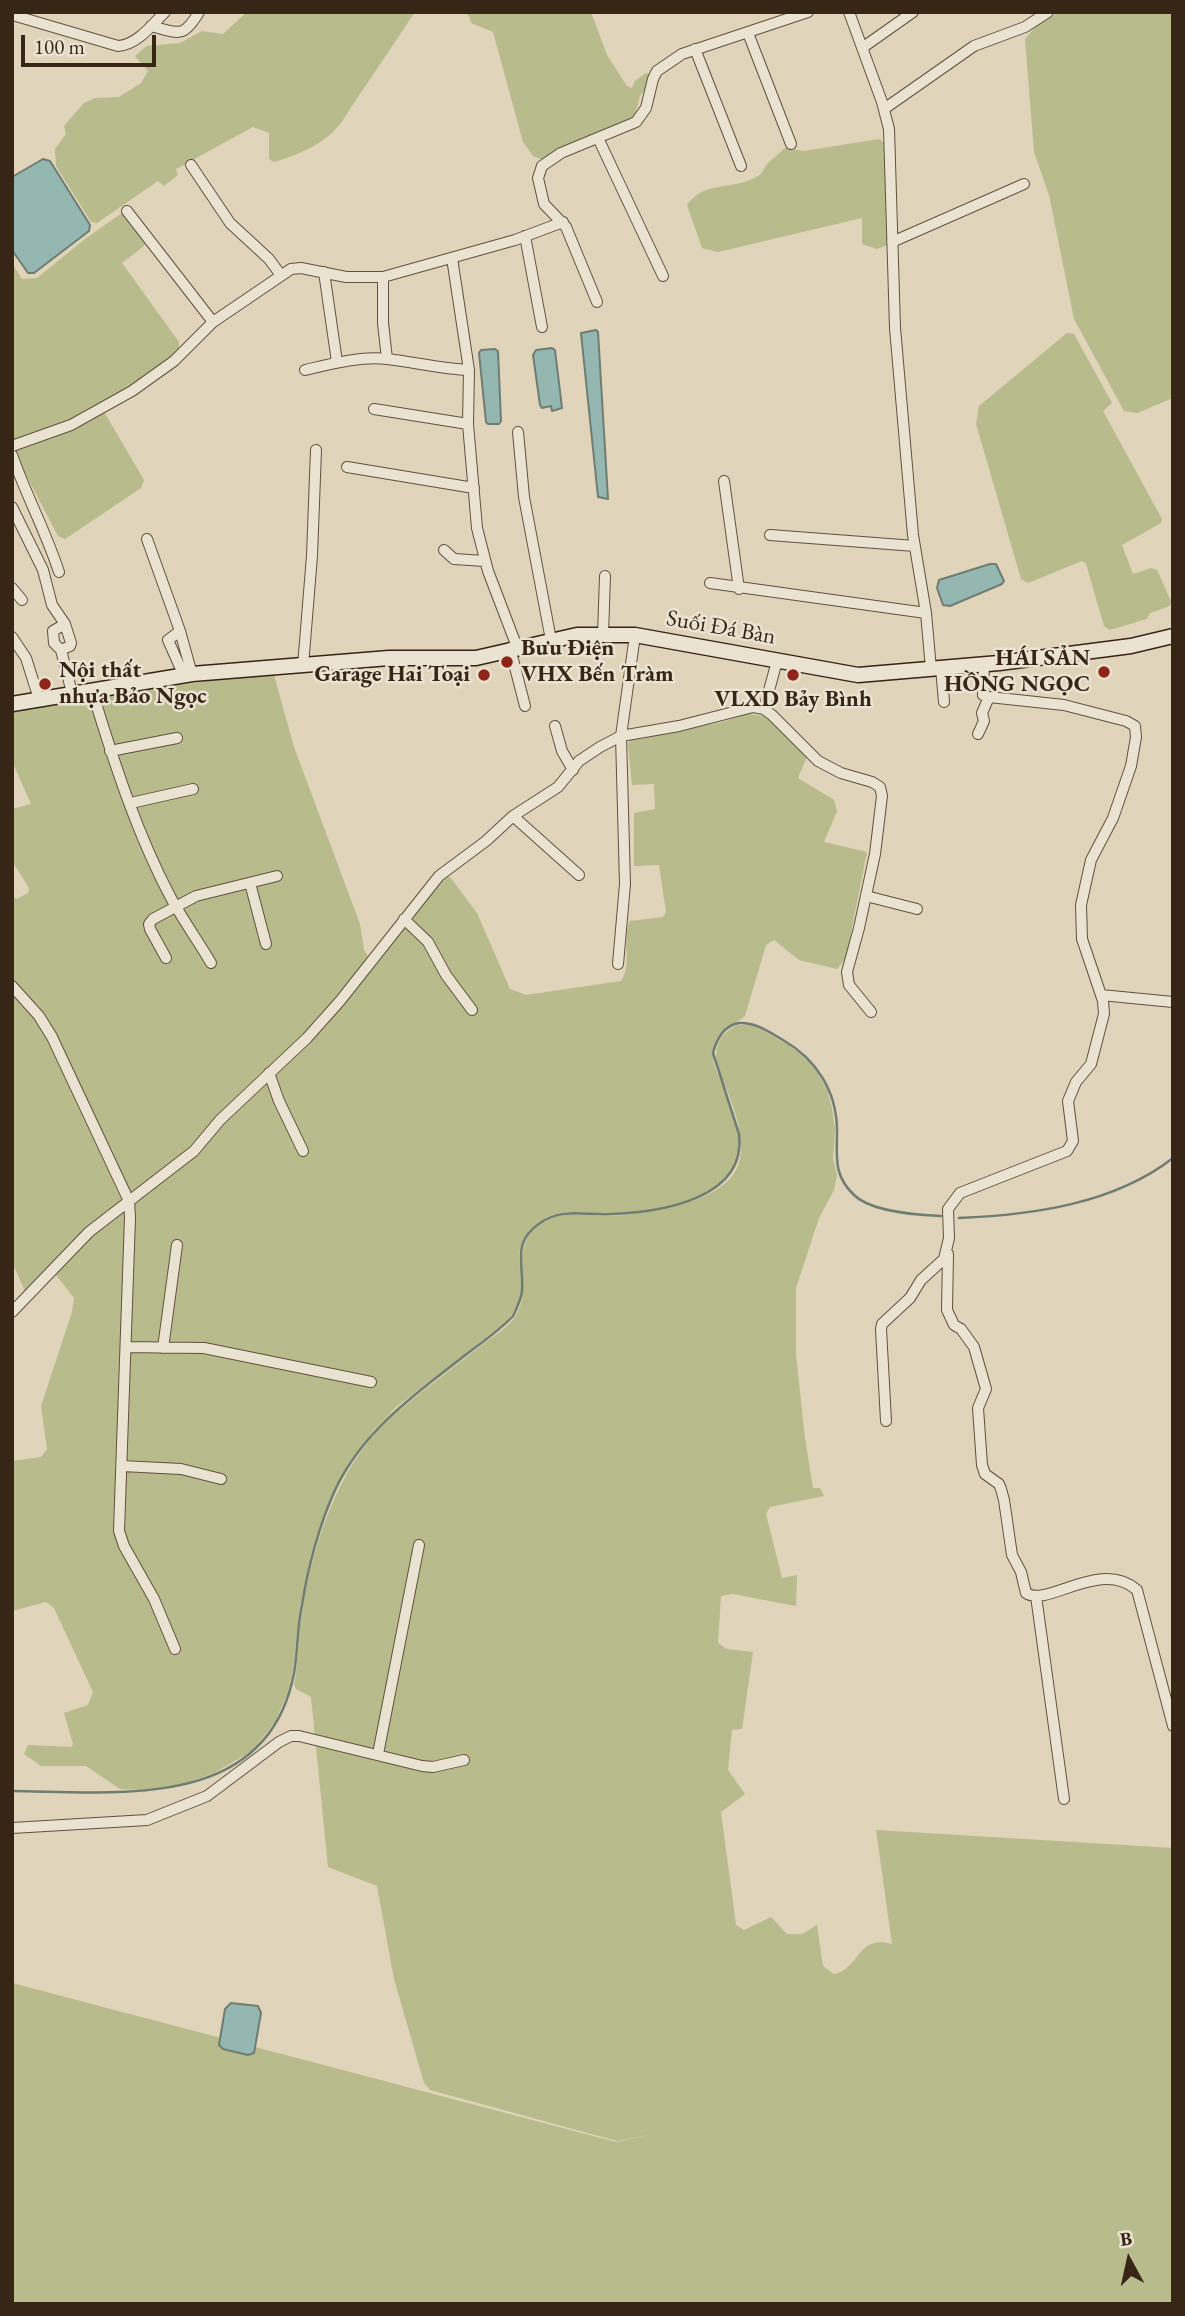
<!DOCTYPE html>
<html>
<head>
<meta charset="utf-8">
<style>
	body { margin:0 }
	#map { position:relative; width:1185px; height:2316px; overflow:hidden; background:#e0d4ba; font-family:"EB Garamond",serif }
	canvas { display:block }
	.frame { position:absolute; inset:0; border:14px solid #372516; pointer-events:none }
	.north { position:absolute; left:1094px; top:2225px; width:70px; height:70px; -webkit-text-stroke:5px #ebe3d2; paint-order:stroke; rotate:352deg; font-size:19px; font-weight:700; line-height:28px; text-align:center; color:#372516 }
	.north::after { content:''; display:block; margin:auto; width:24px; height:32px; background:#372516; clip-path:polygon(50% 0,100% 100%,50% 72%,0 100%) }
	.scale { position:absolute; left:21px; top:35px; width:135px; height:32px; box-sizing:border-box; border:4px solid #372516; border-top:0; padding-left:9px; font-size:21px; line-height:24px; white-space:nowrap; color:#372516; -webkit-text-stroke:5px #ebe3d2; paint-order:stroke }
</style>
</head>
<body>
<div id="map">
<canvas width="1185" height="2316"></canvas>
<div class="frame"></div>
<div class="north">B</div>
<div class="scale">100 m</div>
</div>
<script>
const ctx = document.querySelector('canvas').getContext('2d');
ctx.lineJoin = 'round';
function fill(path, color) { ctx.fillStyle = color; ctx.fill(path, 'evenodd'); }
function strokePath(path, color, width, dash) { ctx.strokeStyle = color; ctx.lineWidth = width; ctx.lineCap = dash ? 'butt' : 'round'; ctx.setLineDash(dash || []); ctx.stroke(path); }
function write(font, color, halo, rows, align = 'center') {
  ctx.font = font + ' "EB Garamond",serif'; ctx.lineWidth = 5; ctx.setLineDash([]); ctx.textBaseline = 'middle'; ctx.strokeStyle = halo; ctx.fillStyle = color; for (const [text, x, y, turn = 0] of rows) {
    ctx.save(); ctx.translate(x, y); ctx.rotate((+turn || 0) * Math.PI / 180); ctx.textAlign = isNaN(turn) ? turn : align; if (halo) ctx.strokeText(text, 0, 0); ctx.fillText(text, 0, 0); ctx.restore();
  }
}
const green = new Path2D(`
	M247 12H415L348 112C334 140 302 154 274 162L269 159V133L253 127 176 169 178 175 164 186 158 181 97 223 91 222 56 166 55 149 66 134 64 126 84 103 95 98 119 97 141 83 148 71 135 56 147 46 180 43 202 31 223 34Z
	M463 12H591L607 55 627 86 632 88 635 81 646 73 650 74V83L640 96 634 119 543 160 533 156 523 142 493 32 471 23 469 16Z
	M1059 12H1173V398L1137 413 1124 411 1074 319 1049 195 1034 152 1025 39 1039 23Z
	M879 139 886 144 888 245 877 249 862 244V218L718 252 702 248 687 205C704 180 734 191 758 176 763 173 764 168 768 163 773 158 780 153 785 148L804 151Z
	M122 213 128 217 146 243 144 246 122 263 179 342V349C161 366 141 380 120 394 113 398 105 399 100 405L144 480 141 488 65 539 58 536 24 471 12 444V263L22 279 37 278 85 239Z
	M1067 333 1074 334 1112 403 1103 411 1162 519 1161 523 1122 545 1133 574 1151 568 1157 570 1171 601 1170 606 1150 613 1147 619 1110 630 1104 626 1086 564 1082 561 1028 583 1021 579 976 424 979 406Z
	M259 674 274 675 294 747 360 924 364 950 373 964 444 876 450 877 477 913 510 989 526 995 621 981C633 964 621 939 630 921L663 917 666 912 659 865 634 866V813L655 809 654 784 632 785 628 744 632 738 719 723 748 714 766 716 781 728 807 756 798 778 834 800 837 811 824 842 867 852 846 958 837 969 799 960 774 940 766 945 745 1016C725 1032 709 1032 714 1064 722 1086 739 1124 739 1146 740 1199 651 1213 610 1214 585 1214 559 1206 538 1223 509 1246 523 1264 521 1291 519 1305 513 1314 504 1324L395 1408 373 1431 352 1458 335 1488 311 1558 300 1606 293 1670 288 1692 275 1722 252 1751 214 1773 184 1784 155 1790H139L120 1789 86 1766H41L24 1754 28 1745 72 1747 73 1744 64 1713 88 1705 93 1692 54 1608 46 1602 12 1611V1461L41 1457 47 1449 41 1406 72 1312 74 1298 56 1275 25 1291 12 1262V896L17 899 28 893 29 888 12 861V809L31 804 12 761V708Z
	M737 1025H754L790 1046 811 1062 827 1089 832 1108 835 1130 833 1159 837 1175 834 1190 819 1218 796 1288V1355L805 1438 813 1488H820L824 1496 770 1507 766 1514 782 1578 797 1575 796 1606 733 1594 721 1596 718 1643 727 1649 753 1652 742 1729 732 1730 728 1770 745 1794 721 1812 736 1925 744 1930 771 1917 787 1934H802L817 1925 823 1966 834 1974C860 1969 857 1934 892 1944L876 1830 1173 1848V2304H12V1983L616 2142 653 2134 617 2141 430 2090 424 2083 394 1979 377 1886 328 1867 311 1697 296 1689 294 1685C299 1659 298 1632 303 1606 316 1534 341 1459 398 1411 426 1388 454 1367 482 1345 492 1337 506 1329 514 1318 538 1285 500 1246 548 1219 567 1209 591 1217 611 1216 646 1214 718 1204 736 1170 752 1141 727 1093 717 1064 714 1045 720 1034 737 1025Z`);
const water = new Path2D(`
	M43 159 50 161 90 225 89 231 34 273H28L12 250V177Z
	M596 330 598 332 608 499 598 497 581 333Z
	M552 348 555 350 562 408 552 411 551 406 542 408 540 405 533 355 536 350Z
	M495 349 498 351 501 421 499 424H488L486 422 479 353 481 350Z
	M990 564H996L1004 581 1002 584 950 606 943 605 937 588 939 580Z
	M231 2003 258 2006 261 2013 254 2053 248 2055 223 2049 219 2045 225 2009Z`);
const stream = new Path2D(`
	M959 1218C1032 1215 1114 1204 1173 1158
	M12 1791C118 1792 268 1812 294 1673 298 1651 297 1627 302 1605 308 1567 320 1522 336 1488 365 1428 418 1392 468 1353 484 1341 500 1330 513 1316 517 1308 521 1300 522 1291 524 1263 511 1243 540 1223 562 1207 587 1216 612 1214 661 1212 747 1199 739 1134L713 1053C716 1040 724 1025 739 1023 756 1022 769 1032 783 1040 816 1059 837 1091 837 1131 837 1157 833 1175 854 1195 871 1212 918 1215 941 1216`);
const street = new Path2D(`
	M849 12 882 102 889 129 895 328 913 535 926 613 931 669
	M16 16 118 46C137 45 152 25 165 12
	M151 26C179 33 183 39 199 12
	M748 33 791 144
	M862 48 913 12
	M695 49 741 166
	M884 109 974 46 1025 27 1048 12
	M598 138 663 276
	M191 165 230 223 269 259 280 274
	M127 211 213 322
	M525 236 542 327
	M892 242 1024 184
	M452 258 469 370 468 424 477 528 488 571 517 647
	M324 272 337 362
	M383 277V323L387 359
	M597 302 566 227 544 204 538 178 542 166 561 153 636 122 646 108 653 79 657 71 682 54 808 12
	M305 370C331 364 360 356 387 359 414 362 441 369 469 370
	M374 409 468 424
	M518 432 524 497 551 640
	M12 446 71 425 132 391 174 361 213 322 291 269 301 268 346 277H383L515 240 563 222
	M12 455C26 495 46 532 59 572
	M347 467 474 488
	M724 481 739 589
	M12 507 43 570 52 605 65 624 71 643 70 646 61 650
	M770 535 915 546
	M147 539 180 631 192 674
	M444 550 454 559 485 561
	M710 583 926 613
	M12 588 22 600
	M65 624 53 631 54 643 61 650 72 693
	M180 631 168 640 184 676
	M603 635 605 576
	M12 637 26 658 39 699
	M510 648 525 706
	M303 666 312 556 316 450
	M941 668 944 702
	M92 690C113 760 137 834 171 898 183 920 198 941 211 963
	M764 709 777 661
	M555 726 562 751 573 770
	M978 734 984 721 982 713 989 697
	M110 751 177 738
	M131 803 193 789
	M513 816 579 875
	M250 883 266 944
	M866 896 917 909
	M404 919 428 942 446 975 472 1010
	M166 958 150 929 149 924 153 919 196 896 277 876
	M618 964 625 884 621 736 635 635
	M12 986 39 1016 52 1037 129 1201 130 1218 119 1531 124 1546 154 1599 175 1649
	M1101 995 1173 1002
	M269 1073 279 1101 303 1151
	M948 1254 947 1310 954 1325 961 1329 974 1347 986 1389 978 1408 982 1465 985 1474 999 1484 1001 1489 1004 1500 1012 1555 1021 1572 1026 1593C1047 1608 1100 1558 1137 1590L1173 1726
	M12 1312 89 1232 194 1151 220 1120 307 1038 340 1001 439 876 486 841 513 816 558 787 579 761 600 747 621 736 679 726 753 707 764 709 772 715 818 761 841 773 872 782 880 787 882 796 875 854 859 928 847 972 849 985 871 1012
	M126 1347 204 1348 371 1382
	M163 1348 177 1245
	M886 1421 881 1329 882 1324 910 1298 921 1280 944 1259 949 1238 948 1209 960 1193 1067 1151 1073 1141 1068 1101 1076 1082 1091 1064 1104 1014 1103 1001 1082 939 1081 905 1091 860 1113 818 1131 766 1136 737 1135 726 1126 721 1064 705 989 697 983 695 984 664
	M122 1466 181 1469 221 1479
	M1036 1596 1064 1799
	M378 1754 419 1545
	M12 1828 147 1820 207 1796 279 1742 291 1736H299L422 1766 433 1767 464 1760`);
const secondary = new Path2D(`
	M12 704 192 674 389 658H476L577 635H635L858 675 999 663 1131 646 1173 636`);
const markers = [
	[507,662,7,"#8f2418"],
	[1104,672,7,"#8f2418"],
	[484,675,7,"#8f2418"],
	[793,675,7,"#8f2418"],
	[45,684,7,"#8f2418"]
];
const streetNames = [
	["Suối Đá Bàn",721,628,10]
];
const poiNames = [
	["Bưu Điện",521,649],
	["VHX Bến Tràm",521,675],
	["HÁI SẢN",1090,659,"right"],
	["HỒNG NGỌC",1090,685,"right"],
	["Nội thất",59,671],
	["nhựa Bảo Ngọc",59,697],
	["Garage Hai Toại",470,675,"right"],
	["VLXD Bảy Bình",793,700,"center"]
];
fill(green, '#b8bb8b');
fill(water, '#94b8b1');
strokePath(water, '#6f7d73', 2);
strokePath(stream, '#6f7d73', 2.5);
strokePath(street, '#61513f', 12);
strokePath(secondary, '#372516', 17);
strokePath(street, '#ebe3d2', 10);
strokePath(secondary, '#ebe3d2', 14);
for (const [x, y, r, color] of markers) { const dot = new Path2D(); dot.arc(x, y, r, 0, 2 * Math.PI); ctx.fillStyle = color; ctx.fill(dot); strokePath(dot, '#ebe3d2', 2.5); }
write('23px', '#372516', '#ebe3d2', streetNames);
write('bold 23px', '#372516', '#ebe3d2', poiNames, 'left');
</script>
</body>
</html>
